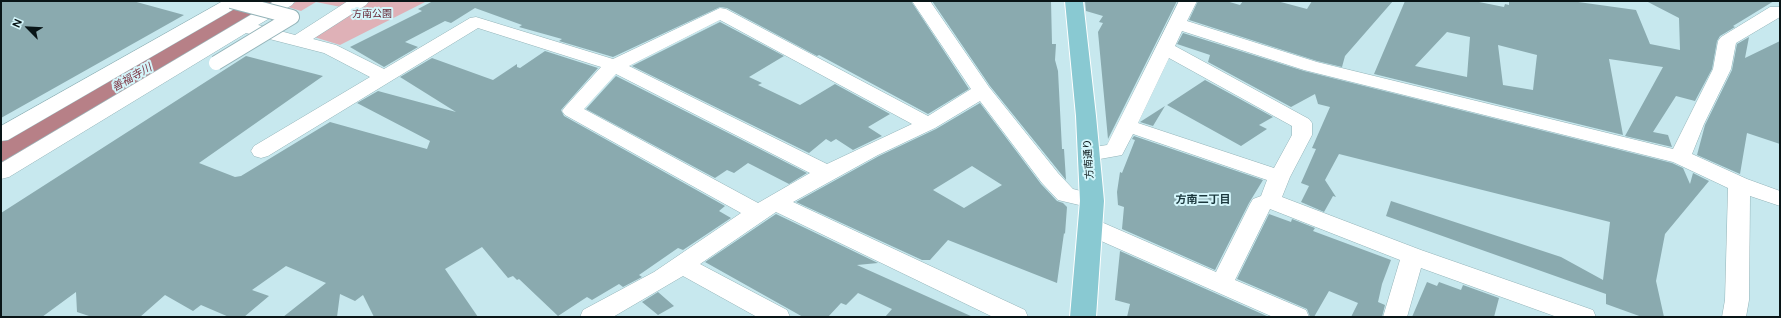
<!DOCTYPE html>
<html>
<head>
<meta charset="utf-8">
<style>
	body { margin:0 }
	#map { position:relative; width:1781px; height:318px; overflow:hidden; background:#c7e8ee; font-family:"DM Sans",sans-serif }
	canvas { display:block }
	.frame { position:absolute; inset:0; border:2px solid #091517; pointer-events:none }
	.north { position:absolute; left:8px; top:8px; width:40px; height:40px; -webkit-text-stroke:3px #d4f6fb; paint-order:stroke; rotate:294deg; font-size:11px; font-weight:700; line-height:16px; text-align:center; color:#091517 }
	.north::after { content:''; display:block; margin:auto; width:14px; height:18px; background:#091517; clip-path:polygon(50% 0,100% 100%,50% 72%,0 100%) }
</style>
</head>
<body>
<div id="map">
<canvas width="1781" height="318"></canvas>
<div class="frame"></div>
<div class="north">N</div>
</div>
<script>
const ctx = document.querySelector('canvas').getContext('2d');
ctx.lineJoin = 'round';
function fill(path, color) { ctx.fillStyle = color; ctx.fill(path, 'evenodd'); }
function strokePath(path, color, width, dash) { ctx.strokeStyle = color; ctx.lineWidth = width; ctx.lineCap = dash ? 'butt' : 'round'; ctx.setLineDash(dash || []); ctx.stroke(path); }
function write(font, color, halo, rows, align = 'center') {
  ctx.font = font + ' "DM Sans","Noto Sans JP",sans-serif'; ctx.lineWidth = 4; ctx.setLineDash([]); ctx.textBaseline = 'middle'; ctx.strokeStyle = halo; ctx.fillStyle = color; for (const [text, x, y, turn = 0] of rows) {
    ctx.save(); ctx.translate(x, y); ctx.rotate((+turn || 0) * Math.PI / 180); ctx.textAlign = isNaN(turn) ? turn : align; if (halo) ctx.strokeText(text, 0, 0); ctx.fillText(text, 0, 0); ctx.restore();
  }
}
const green = new Path2D(`
	M297 1H351L341 7 316 2 301 11 288 7Z
	M369 1H427L340 45 314 37Z`);
const river = new Path2D(`
	M242 1H279L275 8 14 164 1 167V139Z`);
const building = new Path2D(`
	M1 1H133L184 15 1 118Z
	M433 1H911L969 89 928 114 819 55 817 56 727 8 720 7 613 57 559 41 562 39 519 27 522 25 475 8 451 23 445 21 405 42 418 47 384 67 350 47 422 11 418 9Z
	M932 1H1051L1052 44H1056L1055 60 1058 71 1062 149H1064L1066 180 990 86Z
	M1085 1H1177L1108 139 1098 32 1103 23 1099 22 1103 16 1086 11Z
	M1198 1H1226L1240 5 1243 1H1277L1307 9 1312 1H1393L1345 56 1342 67 1317 61 1189 20Z
	M1405 1H1474L1504 7 1505 4 1509 5V1H1571L1636 10 1650 44 1680 50 1679 18 1646 1H1774L1733 26 1735 27 1720 36 1717 41 1712 69 1695 101 1676 96 1653 132 1668 135 1672 147 1625 136 1663 67 1609 59 1623 135 1374 74ZM1447 32 1470 37 1467 77 1415 66ZM1498 45 1537 55 1533 90 1503 85Z
	M720 22 784 56 749 77 762 83 758 85 800 105 835 84 890 114 868 127 882 136 853 150 836 139 831 142 826 139 809 153 632 66Z
	M1183 33 1304 71 1672 163 1683 168 1690 184 1693 173 1709 181 1665 234 1656 281 1664 317H1642L1606 304V294L1386 216 1391 201 1561 257 1603 280 1610 222 1339 154 1325 180 1336 197 1333 196 1324 212 1301 202 1309 186 1301 183 1316 149 1312 148 1330 107 1318 104 1315 94 1291 107 1208 62 1210 55 1177 44Z
	M1749 37 1745 58 1780 41V144L1747 133 1740 174 1697 155 1705 125 1732 70 1737 44Z
	M545 51 598 68 561 110 564 116 725 206 719 211 731 218 683 250 678 248 639 275 642 277 623 287 619 284 592 300 587 297 558 316 519 279 517 280 513 276 508 278 482 247 445 269 478 317H374L363 295 355 301 340 294 337 317H283L326 283 286 266 252 290 269 296 244 317H229L201 305 193 311 165 295 140 317H92L77 312 76 292 42 317H1V213L246 56 323 76 199 163 235 177 241 176 330 122 427 149 430 141 357 103 378 91 456 112 400 77 432 58 493 80 517 64V67L520 68Z
	M616 76 807 173 789 184 748 163 734 173 727 170 715 178 586 109Z
	M1205 80 1273 117 1259 125 1267 129 1241 146 1167 105Z
	M980 103 1041 184 1057 201 1063 203 1067 207 1065 234 1064 233 1057 283 948 240 930 260H922L796 202 879 156 936 129ZM972 166 1002 185 964 208 933 190Z
	M1165 106 1153 126 1140 122Z
	M1134 136 1263 180 1249 203 1215 270 1122 229 1124 207 1118 205 1117 192 1120 172 1122 173 1135 140 1132 139Z
	M776 214 878 263 857 265 973 317H885L892 309 858 293 846 305 841 303 828 317H803L705 262Z
	M1269 214 1291 222 1292 219 1315 228 1313 231 1391 260 1382 284 1378 302 1385 305 1382 317H1351L1358 303 1329 291 1314 317H1310L1307 309 1237 279Z
	M1120 251 1269 317H1127L1130 304 1115 300Z
	M1427 282 1437 286 1439 282 1461 290 1463 285 1499 298 1494 317H1412Z
	M658 292 674 306 658 315 642 302Z`);
const minor = new Path2D(`
	M223 1H244L241 5 8 140 1 141V126Z
	M274 1H295L292 5 258 25 295 35 348 1H369L366 5 313 39 336 45 384 69 470 18 476 17 613 59 720 8 726 9 928 116 971 89 912 1H930L989 87 1058 173 1073 189 1100 196 1103 201 1100 206 1092 208 1058 200 1042 183 980 101 935 128 878 155 793 202 1025 310 1028 317H993L776 212 700 264 787 310 790 317H757L683 276 613 317H580L583 310 654 272 741 213 565 115 562 111 565 107 601 67 478 28 268 156 261 158 254 156 251 151 254 146 370 77 324 53 246 33 9 177 1 179V163ZM720 20 912 124 827 164 629 66ZM616 74 810 173 758 203 584 109Z
	M1179 1H1197L1187 21 1317 62 1673 149 1713 69 1718 41 1721 37 1770 7H1780V17L1736 43 1731 69 1704 124 1692 154 1747 179 1780 191V206L1750 196 1749 300 1746 317H1722L1725 300 1728 188 1673 162 1304 70 1182 31 1175 46 1309 119 1312 123V135L1290 177 1282 197 1421 250 1593 310 1596 317H1557L1421 268 1407 317H1383L1400 260 1270 209 1235 280 1306 310 1309 317H1273L1083 233 1080 227 1083 221 1091 219 1099 221 1216 272 1250 204 1253 199 1261 196 1267 180 1133 134 1122 155 1089 161 1082 159 1079 154 1082 149 1107 145ZM1169 58 1292 126V135L1274 168 1138 123Z`);
const primary = new Path2D(`
	M1065 1H1083L1096 116 1104 201 1096 317H1070L1080 201 1076 116Z`);
const pedestrianBridge = new Path2D(`
	M216 63 292 17 231 1`);
const parkNames = [
	["方南公園",372,14]
];
const streetNames = [
	["方南通り",1089,159,-94]
];
const waterNames = [
	["善福寺川",132,78,-30]
];
const neighbourhoodNames = [
	["方南二丁目",1203,200]
];
fill(green, '#dfb1b7');
fill(river, '#b78087');
fill(building, '#8aaaaf');
strokePath(minor, '#93b3b8', 1);
strokePath(primary, '#fff', 2);
fill(minor, '#fff');
fill(primary, '#89c9d2');
strokePath(pedestrianBridge, '#93b3b8', 16, []);
strokePath(pedestrianBridge, '#fff', 14);
write('10px', '#621d2d', '#d4f6fb', parkNames);
write('10px', '#091517', '#d4f6fb', streetNames);
write('italic 11px', '#7d3644', '#d4f6fb', waterNames);
write('bold 11px', '#1a373c', '#d4f6fb', neighbourhoodNames);
</script>
</body>
</html>
